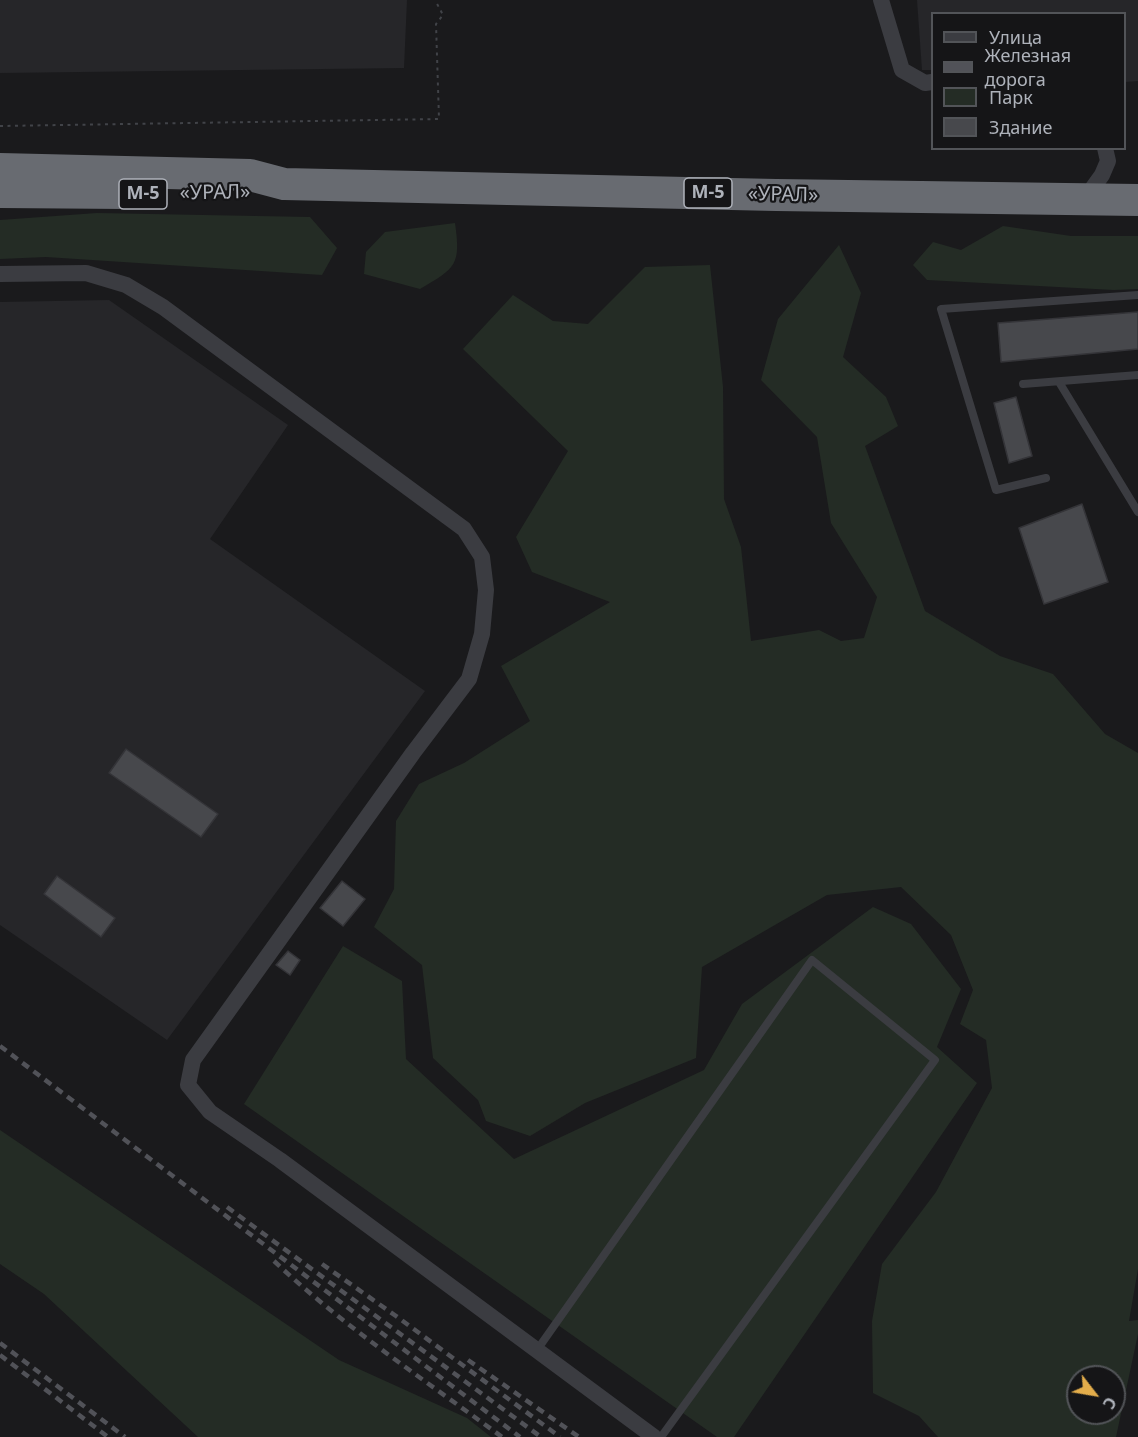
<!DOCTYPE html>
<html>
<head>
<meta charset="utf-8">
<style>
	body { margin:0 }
	#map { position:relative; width:1138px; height:1437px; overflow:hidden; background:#1a1a1c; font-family:"Noto Sans",sans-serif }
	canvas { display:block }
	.legend { position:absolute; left:931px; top:12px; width:195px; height:138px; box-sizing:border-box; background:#151517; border:2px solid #525458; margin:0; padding:8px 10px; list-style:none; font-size:18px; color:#aeb2ba }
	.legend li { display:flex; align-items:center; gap:12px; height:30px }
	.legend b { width:30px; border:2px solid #525458 }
	.north { position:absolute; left:1066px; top:1365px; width:60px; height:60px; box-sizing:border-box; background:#151517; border:2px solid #525458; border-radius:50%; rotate:121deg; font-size:16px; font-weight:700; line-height:24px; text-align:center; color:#aeb2ba }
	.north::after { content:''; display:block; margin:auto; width:21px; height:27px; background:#e3ad4b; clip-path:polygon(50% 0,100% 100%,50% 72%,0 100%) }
</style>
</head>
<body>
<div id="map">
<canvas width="1138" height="1437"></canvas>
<ul class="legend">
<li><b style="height:8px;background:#3b3c41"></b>Улица</li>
<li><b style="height:8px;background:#515258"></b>Железная дорога</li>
<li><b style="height:16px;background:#242c25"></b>Парк</li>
<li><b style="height:16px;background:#47484c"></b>Здание</li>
</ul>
<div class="north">С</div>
</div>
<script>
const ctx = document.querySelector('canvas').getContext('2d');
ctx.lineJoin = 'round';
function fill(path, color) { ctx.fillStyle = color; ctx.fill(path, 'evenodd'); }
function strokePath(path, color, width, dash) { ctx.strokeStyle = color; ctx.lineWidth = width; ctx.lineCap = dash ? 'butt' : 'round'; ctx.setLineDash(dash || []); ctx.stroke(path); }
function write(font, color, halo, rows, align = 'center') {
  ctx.font = font + ' "Noto Sans",sans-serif'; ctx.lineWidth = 4.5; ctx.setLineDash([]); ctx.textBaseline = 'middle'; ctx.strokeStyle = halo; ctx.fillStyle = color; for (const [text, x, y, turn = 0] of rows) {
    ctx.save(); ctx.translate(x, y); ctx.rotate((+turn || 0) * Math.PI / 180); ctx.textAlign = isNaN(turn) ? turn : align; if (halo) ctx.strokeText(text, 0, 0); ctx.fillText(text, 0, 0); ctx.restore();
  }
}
const built = new Path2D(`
	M0 0H407L404 68 0 73Z
	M917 0H1138V81L1125 82 1124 14H932V70H922Z
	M109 300 288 425 210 539 425 691 167 1040 0 925V302Z`);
const green = new Path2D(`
	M97 213 310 217 337 248 322 275 46 257 0 259V220Z
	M455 223C461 265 456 268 420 289L364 274 366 252 385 232Z
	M1003 226 1071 236H1138V289L1114 290 927 280 913 265 933 242 961 250Z
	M839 245 861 293 843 357 886 397 898 426 865 446 925 611 1000 656 1053 674 1105 734 1138 753V1269L1129 1321 1138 1320V1334L1116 1437H938L919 1416 873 1393 872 1321 882 1264 936 1192 992 1088 986 1040 960 1024 973 990 951 935 901 887 827 895 702 967 696 1058 585 1103 530 1136 486 1121 478 1100 433 1058 422 965 374 927 394 889 396 821 419 784 464 763 530 721 501 666 610 602 532 572 516 537 568 451 463 349 513 295 553 321 588 324 645 267 710 265 723 387 724 499 741 547 751 641 819 630 841 641 864 638 877 597 831 523 817 437 761 380 778 319ZM1078 1377H1114V1413H1078Z
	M873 907 911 924 961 989 937 1047 977 1083 734 1437H717L244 1104 343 946 402 981 406 1059 514 1159 704 1070 742 1004Z
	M0 1130 339 1360 467 1418 491 1437H198L44 1294 0 1264Z`);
const building = new Path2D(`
	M1138 312V349L1001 362 998 323Z
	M1016 397 1032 456 1009 463 994 403Z
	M1082 504 1108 582 1044 604 1019 528Z
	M126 749 218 814 201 837 109 773Z
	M57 876 115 918 101 937 44 894Z
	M342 881 365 899 343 926 320 908Z
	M288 951 300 960 290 975 276 965Z`);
const path = new Path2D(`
	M0 126 439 119 436 24 443 15 435 0`);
const lane = new Path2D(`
	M1059 382 1138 512
	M1023 384 1138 375
	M1046 478 996 490 941 309 1138 295
	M537 1350 812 960 935 1060 661 1437`);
const street = new Path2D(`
	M881 0 902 70 925 83 932 82
	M1084 200 1102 175 1108 161 1105 148
	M0 274 86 273 126 285 163 307 464 529 482 557 486 590 482 634 469 679 413 753 193 1060 188 1085 210 1112 280 1160 654 1437`);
const highway = new Path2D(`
	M0 169 250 175 284 184 776 195 1138 200
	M0 192 126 193`);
const rail = new Path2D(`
	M0 1046 520 1437
	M227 1207 541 1437
	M274 1261C343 1326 426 1381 502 1437
	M322 1264 396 1316 560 1437
	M0 1343 125 1437
	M0 1355 108 1437
	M468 1360 579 1437`);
const shields = [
	[708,193,48],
	[143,194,48]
];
const shieldNames = [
	["М-5",708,193],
	["М-5",143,194]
];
const streetNames = [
	["«УРАЛ»",215,193,-1],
	["«УРАЛ»",783,195,1]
];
fill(built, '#262629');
fill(green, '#242c25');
fill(building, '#47484c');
strokePath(building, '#343438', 1.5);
strokePath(path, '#414348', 2, [3, 4.5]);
strokePath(lane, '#3b3c41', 8);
strokePath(street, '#3b3c41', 16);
strokePath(highway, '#686b71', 32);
strokePath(rail, '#515258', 4.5, [8, 6]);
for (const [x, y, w] of shields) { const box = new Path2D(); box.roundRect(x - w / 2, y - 15, w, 30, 4.5); ctx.fillStyle = '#151517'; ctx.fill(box); strokePath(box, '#aeb2ba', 1.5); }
write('bold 18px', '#aeb2ba', null, shieldNames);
write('20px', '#aeb2ba', '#151517', streetNames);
</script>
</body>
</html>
